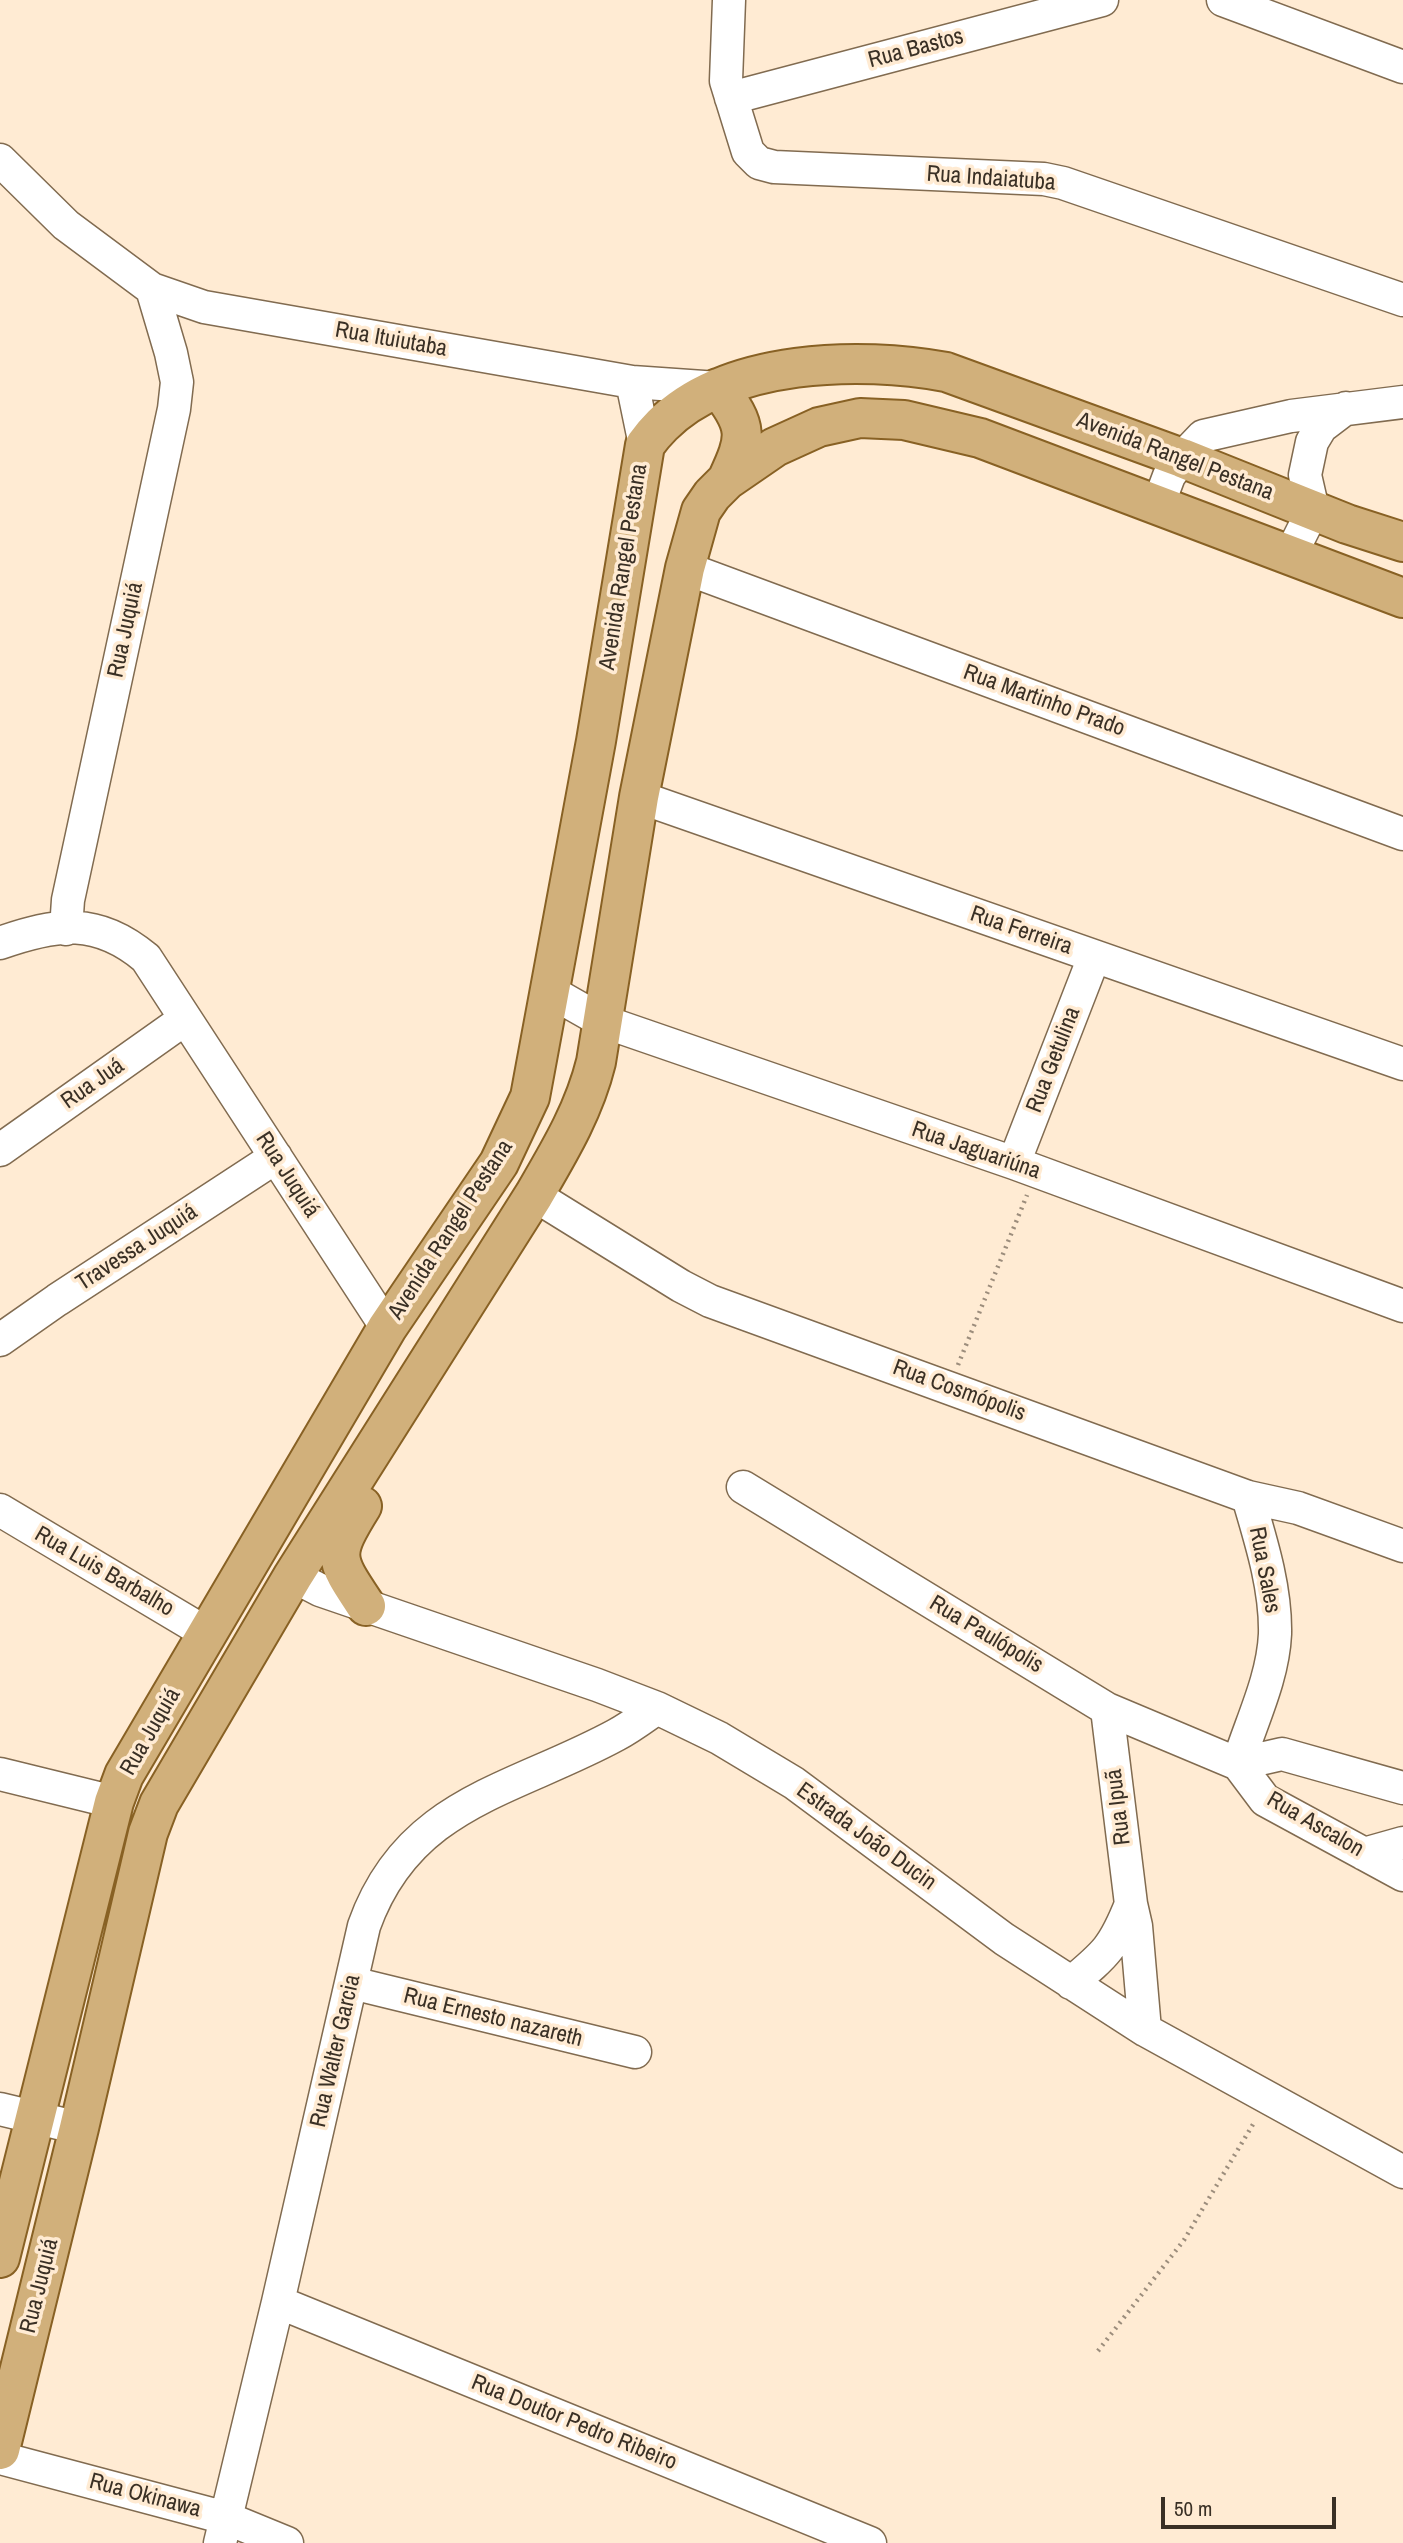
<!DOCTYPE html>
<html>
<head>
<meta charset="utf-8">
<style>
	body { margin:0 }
	#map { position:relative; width:1403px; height:2543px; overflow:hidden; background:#ffebd3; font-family:"Archivo Narrow",sans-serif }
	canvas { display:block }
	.scale { position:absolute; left:1161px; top:2497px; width:175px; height:32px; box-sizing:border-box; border:4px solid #3a3025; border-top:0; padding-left:9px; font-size:21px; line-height:24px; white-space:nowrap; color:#3a3025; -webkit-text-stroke:5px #ffebd3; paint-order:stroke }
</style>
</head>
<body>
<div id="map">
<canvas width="1403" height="2543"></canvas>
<div class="scale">50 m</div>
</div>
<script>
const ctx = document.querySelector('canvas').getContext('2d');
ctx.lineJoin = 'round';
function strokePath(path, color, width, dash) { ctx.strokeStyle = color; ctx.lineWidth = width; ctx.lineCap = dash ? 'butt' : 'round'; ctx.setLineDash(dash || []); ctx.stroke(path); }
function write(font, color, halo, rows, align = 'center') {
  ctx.font = font + ' "Archivo Narrow",sans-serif'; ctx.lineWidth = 7; ctx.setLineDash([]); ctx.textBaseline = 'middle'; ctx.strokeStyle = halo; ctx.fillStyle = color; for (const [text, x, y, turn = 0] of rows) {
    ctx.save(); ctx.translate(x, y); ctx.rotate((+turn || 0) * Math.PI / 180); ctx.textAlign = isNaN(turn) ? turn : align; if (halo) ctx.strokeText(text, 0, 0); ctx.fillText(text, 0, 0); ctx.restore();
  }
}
const path = new Path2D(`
	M958 1365 1027 1195
	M1098 2351 1184 2240 1255 2121`);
const minor = new Path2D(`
	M729 0 726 81 748 152 759 163 774 167 1044 179 1063 183 1403 300
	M1223 0 1403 67
	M731 98 1102 0
	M0 160 66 225 152 289 204 307 632 382 718 388
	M632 382 645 445
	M1162 508 1163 492 1169 476 1182 458 1203 436 1291 416 1403 402
	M1290 556 1313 510 1305 475 1312 442 1321 427 1346 408
	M685 568 1403 834
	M639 797 1403 1064
	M66 929 68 900 174 409 177 382 171 353 152 289
	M0 943C57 923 97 917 146 958L387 1328
	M551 992 602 1021 1014 1163 1403 1306
	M0 1150 185 1019
	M1014 1163 1094 957
	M534 1195 681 1286 710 1301 1248 1497 1298 1508 1403 1546
	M0 1340 57 1300 276 1157
	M743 1487 1107 1709 1238 1764
	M0 1510 208 1634
	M293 1576 320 1590 597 1685 657 1708 719 1738 794 1783 1004 1939 1145 2030 1403 2172
	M1107 1709 1131 1904 1136 1926 1145 2030
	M1238 1764C1251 1722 1273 1679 1275 1634 1276 1588 1261 1541 1248 1497
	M1238 1764 1265 1800 1403 1875
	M1238 1764 1282 1754 1403 1788
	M0 1774 114 1802
	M1364 1854 1403 1843
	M352 1983 635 2052
	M1071 1983C1106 1954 1114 1947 1131 1904
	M0 2109 79 2128
	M278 2302 870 2543
	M0 2458 226 2518 287 2543
	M220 2543 278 2302 364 1926C408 1802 513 1791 616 1735 631 1727 644 1717 657 1708`);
const major = new Path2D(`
	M718 388C749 427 747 437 727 480
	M362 1506C331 1556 334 1558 366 1606
	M0 2258 114 1802 124 1775 387 1328 499 1163 530 1097 596 741 645 445C650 438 656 431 662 425 728 359 860 356 946 372L1182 458 1347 524 1403 542
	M0 2450 79 2128 148 1833 159 1804 293 1576 534 1195C559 1152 584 1111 596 1062L639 797 685 568 701 511 712 495 727 480 775 447 819 427 860 418 904 420 980 438 1403 598`);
const streetNames = [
	["Rua Bastos",916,49,-15],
	["Rua Indaiatuba",991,179,4],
	["Rua Ituiutaba",391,340,10],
	["Avenida Rangel Pestana",1175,457,21],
	["Avenida Rangel Pestana",624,567,-81],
	["Rua Juquiá",126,630,-78],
	["Rua Martinho Prado",1044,701,20],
	["Rua Ferreira",1021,931,19],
	["Rua Getulina",1054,1060,-69],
	["Rua Juá",93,1084,-35],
	["Rua Jaguariúna",976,1151,19],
	["Rua Juquiá",287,1175,57],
	["Avenida Rangel Pestana",451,1230,-57],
	["Travessa Juquiá",137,1248,-33],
	["Rua Cosmópolis",959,1391,20],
	["Rua Sales",1264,1570,79],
	["Rua Luis Barbalho",104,1572,30],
	["Rua Paulópolis",986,1635,31],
	["Rua Juquiá",151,1732,-60],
	["Rua Ipuã",1119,1807,-97],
	["Rua Ascalon",1315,1825,30],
	["Estrada João Ducin",866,1837,36],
	["Rua Ernesto nazareth",493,2018,14],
	["Rua Walter Garcia",336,2051,-77],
	["Rua Juquiá",40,2286,-76],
	["Rua Doutor Pedro Ribeiro",574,2423,22],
	["Rua Okinawa",145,2496,15]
];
strokePath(minor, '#816b50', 35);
strokePath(major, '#886124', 42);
strokePath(path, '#9c8d7c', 4.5, [2, 5]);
strokePath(minor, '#fff', 32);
strokePath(major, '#d1b07b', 38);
write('23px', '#3a3025', '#ffebd3', streetNames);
</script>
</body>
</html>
